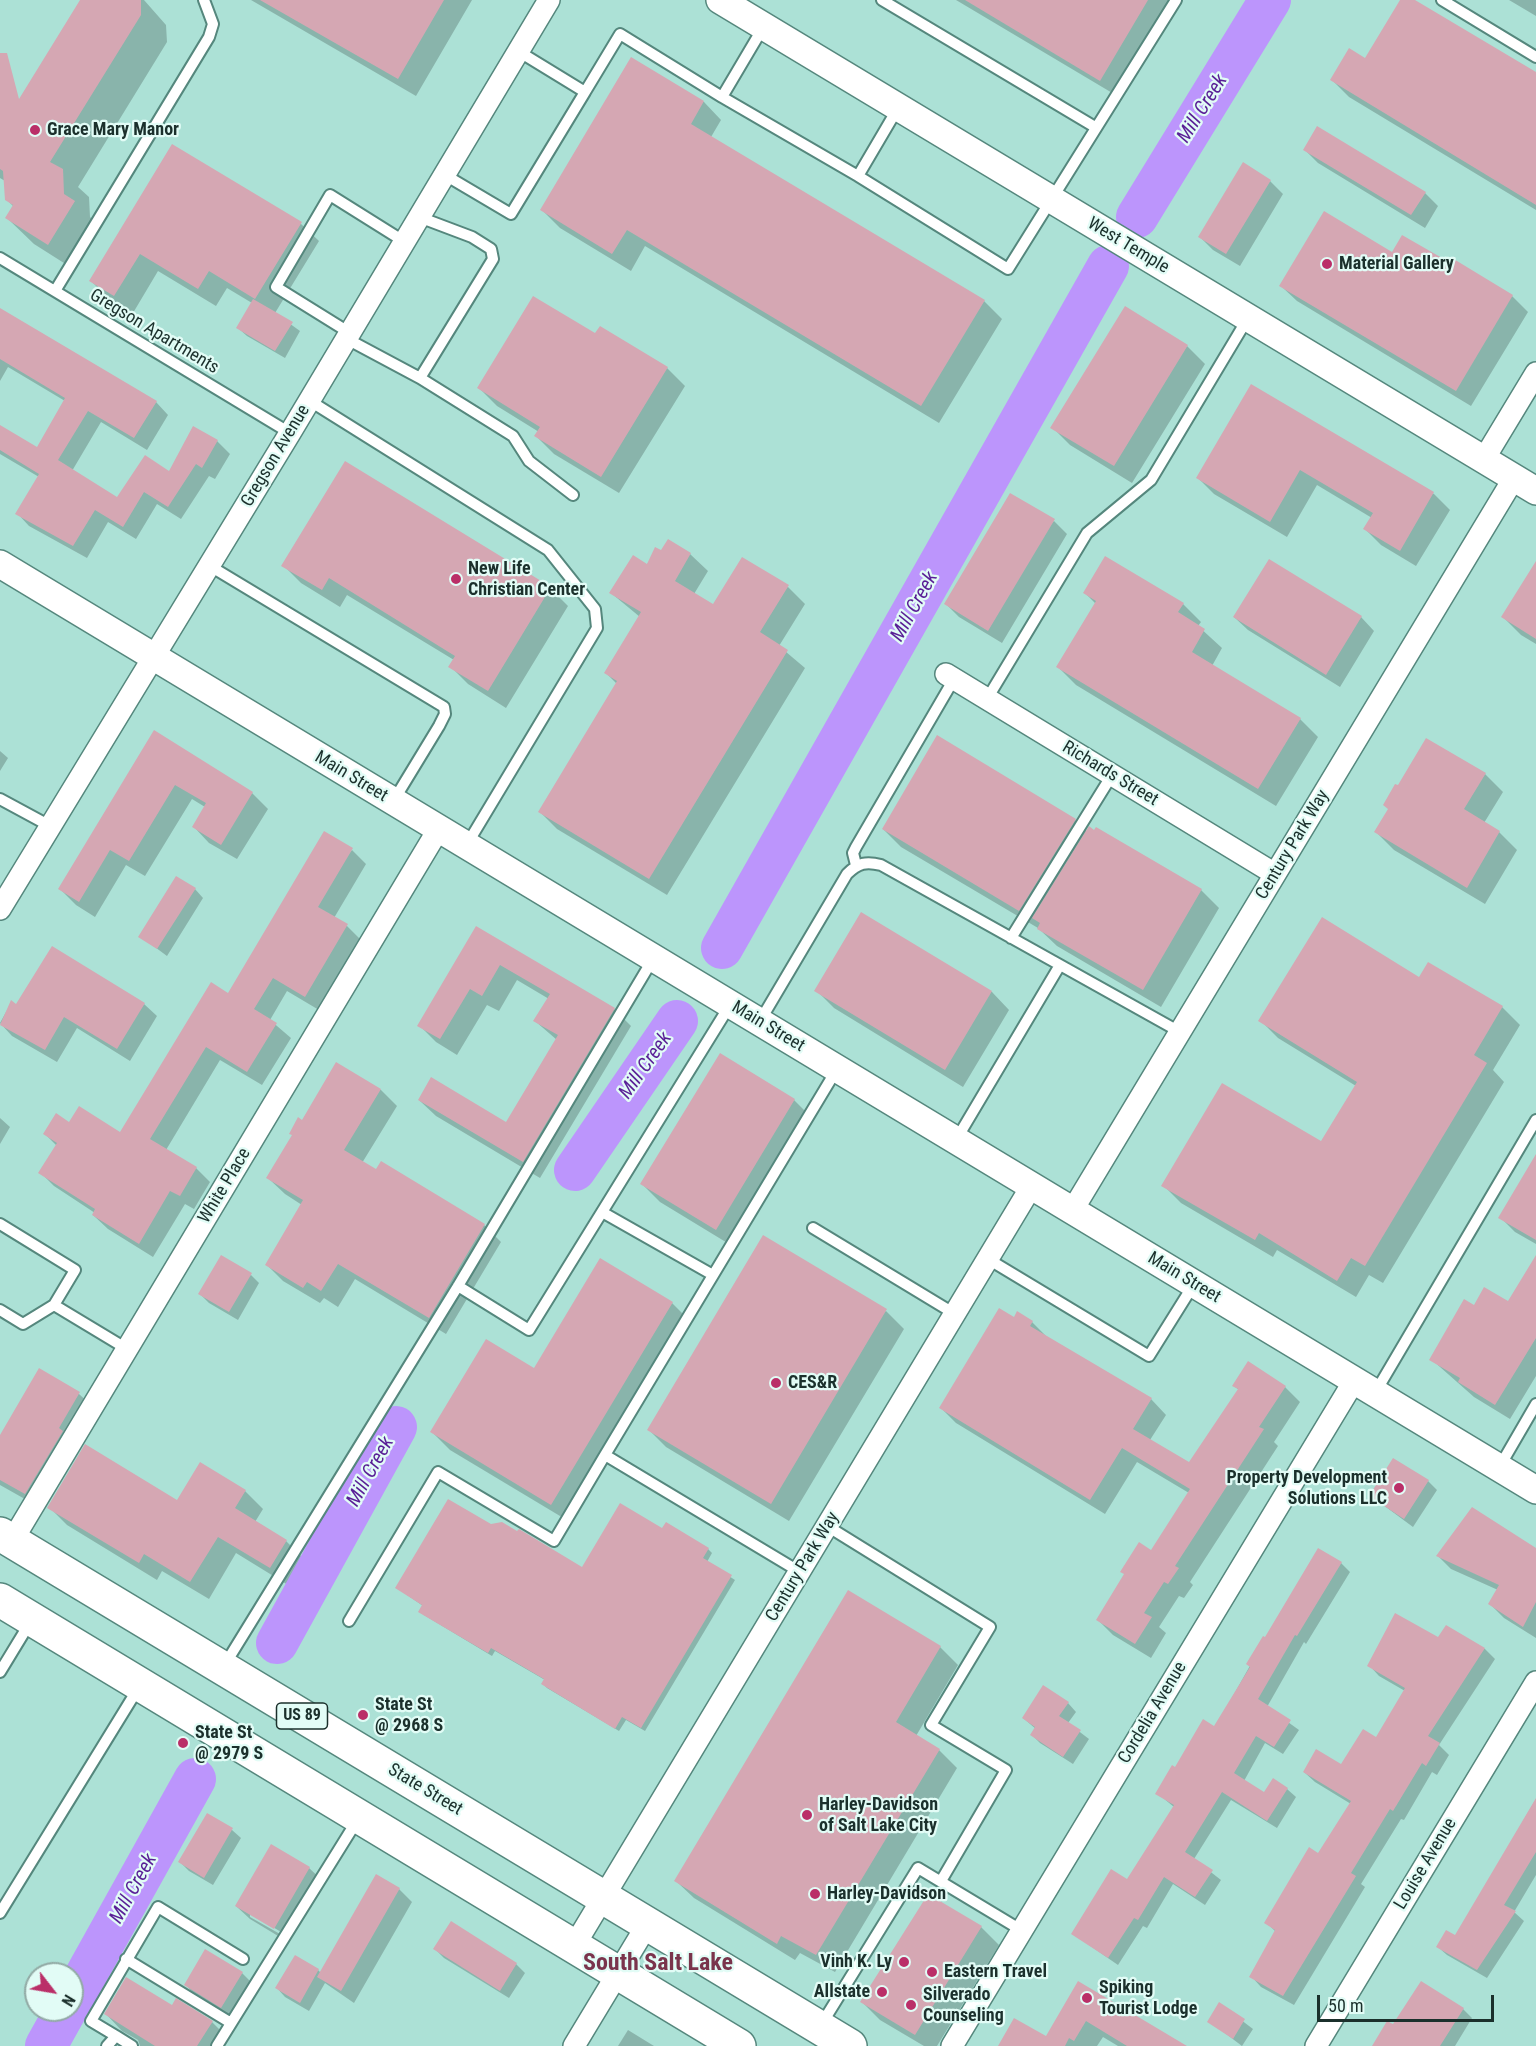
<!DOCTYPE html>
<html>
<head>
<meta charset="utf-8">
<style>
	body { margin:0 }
	#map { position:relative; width:1536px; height:2046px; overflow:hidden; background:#ace1d6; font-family:"Roboto Condensed",sans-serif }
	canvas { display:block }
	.north { position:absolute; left:24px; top:1962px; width:60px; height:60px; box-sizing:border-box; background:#e2fcf6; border:2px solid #92aaa5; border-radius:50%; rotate:121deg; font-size:16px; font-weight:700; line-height:24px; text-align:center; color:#1b302c }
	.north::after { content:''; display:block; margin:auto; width:21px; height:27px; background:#ba2f68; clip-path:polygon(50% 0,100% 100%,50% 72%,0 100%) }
	.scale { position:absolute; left:1317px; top:1995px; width:177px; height:27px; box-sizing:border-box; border:3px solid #1b302c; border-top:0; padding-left:8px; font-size:18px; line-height:21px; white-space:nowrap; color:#1b302c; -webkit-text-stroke:4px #e2fcf6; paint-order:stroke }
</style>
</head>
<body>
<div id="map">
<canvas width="1536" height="2046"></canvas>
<div class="north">N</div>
<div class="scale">50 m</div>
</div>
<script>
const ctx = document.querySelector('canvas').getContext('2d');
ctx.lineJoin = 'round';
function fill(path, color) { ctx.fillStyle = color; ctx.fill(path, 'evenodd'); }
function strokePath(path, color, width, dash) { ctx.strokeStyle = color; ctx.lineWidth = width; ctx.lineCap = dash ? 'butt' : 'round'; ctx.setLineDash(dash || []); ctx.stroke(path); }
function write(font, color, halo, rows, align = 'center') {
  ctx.font = font + ' "Roboto Condensed",sans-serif'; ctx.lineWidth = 4.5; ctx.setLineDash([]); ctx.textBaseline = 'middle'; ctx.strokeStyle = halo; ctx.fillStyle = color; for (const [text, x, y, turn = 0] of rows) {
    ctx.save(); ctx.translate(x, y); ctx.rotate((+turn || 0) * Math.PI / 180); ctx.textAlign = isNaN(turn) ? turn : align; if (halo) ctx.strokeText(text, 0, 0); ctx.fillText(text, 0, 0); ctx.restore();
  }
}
const shadow = new Path2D(`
	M82 0H144L166 25 167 42 78 187 89 197 90 217 101 228 75 270 34 244 7 218 14 207 6 199 5 181 0 178V102L14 110Z
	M251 0H472L416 96Z
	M956 0H1177L1119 97Z
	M1402 0H1412L1536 74V210L1349 97 1332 80 1366 60Z
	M1509 0H1536V16Z
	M632 59 704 102 721 120 711 137 984 301 1002 319 939 423 645 246 631 271 560 228 542 210Z
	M172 146 301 224 319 241 275 313 300 331 285 358 247 336 238 328 252 303 227 288 216 306 158 271 133 313 109 299 91 281Z
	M1305 150 1425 193 1438 206 1425 228 1318 163Z
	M1270 181 1283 194 1240 266 1213 250 1200 237Z
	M1392 254 1450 264 1452 260 1512 296 1528 312 1471 406 1297 301 1281 286Z
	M0 310 156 402 168 415 147 450 101 422 72 471 118 499 169 473 217 441 230 454 215 479 209 476 181 519 157 504 136 539 108 522 87 558 29 526 17 513 39 477 0 454V427L37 449 65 401 8 367 0 381Z
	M1187 346 1205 364 1132 483 1070 445 1052 427Z
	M667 368 685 386 619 493 554 454 536 436 539 432 497 406 479 388Z
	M1251 386 1434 494 1450 510 1416 566 1381 545 1365 529 1372 518 1317 485 1287 537 1214 494 1198 478Z
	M345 463 550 588 568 606 506 708 468 684 450 666 454 660 347 595 340 607 301 583 283 565Z
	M1054 521 1067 534 1002 643 959 617 946 604Z
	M662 552 690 554 708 571 694 594 714 606 788 587 805 604 779 646 805 668 667 895 557 829 540 812 617 684 606 673 640 617 611 593Z
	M1536 564V644L1521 635 1503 617Z
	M1085 593 1183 604 1201 622 1198 626 1222 648 1212 666 1300 719 1318 737 1276 806 1076 685 1058 667 1096 604Z
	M1234 617H1361L1374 631 1340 687 1248 630Z
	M155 732 252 793 268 809 237 859 209 843 194 827 205 807 192 799 145 876 126 865 95 917 76 905 60 889Z
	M0 751 8 758 0 771Z
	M1485 774 1503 792 1484 823 1499 832 1517 850 1485 904 1394 850 1376 832Z
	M1075 820 1087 832 1201 890 1219 908 1161 1007 1057 946 1038 928 901 847 883 829Z
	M352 850 366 864 334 918 347 926 361 940 319 1010 287 991 270 1020 291 1038 262 1085 220 1060 166 1150 196 1168 210 1182 194 1209 185 1204 153 1257 108 1229 93 1215 95 1213 54 1186 40 1172 57 1146 45 1134 70 1124 120 1134 229 995Z
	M195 889 203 898 167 956 140 936Z
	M862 914 992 992 1009 1010 963 1087 834 1008 816 990Z
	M476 928 614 1009 631 1026 540 1178 436 1116 419 1100 507 1124 557 1040 535 1021 549 999 517 980 499 1011 487 1005 457 1055 436 1042 419 1025Z
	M1420 979 1502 1007 1520 1025 1493 1070 1504 1082 1383 1283 1369 1275 1356 1297 1277 1250 1273 1257 1181 1203 1163 1185 1322 1143 1356 1086 1278 1038 1260 1020Z
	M11 1003 17 1006 144 1004 157 1016 130 1061 77 1028 57 1062 12 1036 0 1023Z
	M721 1055 794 1100 812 1118 734 1247 660 1202 642 1184Z
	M336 1064 381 1090 397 1106 362 1163 484 1225 501 1242 446 1334 355 1279 338 1307 324 1298 320 1303 283 1281 267 1265 302 1205 285 1194 268 1178Z
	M0 1118 10 1127 0 1144Z
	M1536 1157V1244L1515 1232 1500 1217Z
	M1536 1258V1376L1510 1419 1474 1397 1431 1359 1474 1307 1509 1303Z
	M251 1275 259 1283 238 1320 209 1303 200 1294Z
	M672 1303 690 1321 570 1522 450 1450 432 1432 534 1370Z
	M886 1311 904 1329 789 1521 666 1447 648 1429Z
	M1014 1319 1032 1322 1047 1337 1151 1399 1166 1415 1150 1440 1190 1464 1239 1390 1234 1386 1285 1387 1300 1402 1274 1442 1278 1446 1190 1582 1193 1585 1184 1598 1179 1596 1159 1627 1166 1633 1151 1658 1113 1635 1098 1620 1151 1552 1189 1493 1137 1462 1105 1514 956 1423 941 1408Z
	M39 1370 79 1394 93 1407 39 1507 0 1485V1438Z
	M1428 1481 1437 1490 1413 1527 1371 1496Z
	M245 1491 263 1509 255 1522 286 1541 304 1559 288 1585 236 1553 209 1599 162 1571 157 1580 67 1525 49 1507 177 1502Z
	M490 1526 583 1569 663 1530 708 1549 712 1553 707 1562 735 1580 645 1731 626 1720 619 1731 547 1688 543 1684 545 1680 495 1651 492 1656 424 1615 423 1606 397 1588Z
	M1536 1550V1638L1504 1618 1490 1604 1498 1590 1451 1569 1438 1556Z
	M1341 1563 1350 1572 1306 1644 1304 1642 1267 1707 1299 1730 1283 1754 1265 1743 1244 1781 1265 1794 1287 1789 1296 1797 1277 1828 1231 1800 1194 1859 1221 1880 1205 1905 1173 1884 1147 1928 1143 1926 1118 1965 1073 1934 1128 1881 1174 1807 1157 1793 1176 1769 1215 1728 1265 1639Z
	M848 1592 940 1647 958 1665 916 1736 939 1750 957 1768 835 1972 800 1953 795 1960 694 1898 676 1881Z
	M1446 1627 1485 1649 1495 1659 1439 1745 1449 1755 1437 1775 1432 1772 1404 1820 1401 1819 1361 1884 1365 1887 1294 2005 1261 1987 1251 1976 1276 1932 1266 1922 1319 1855 1351 1804 1315 1782 1304 1772 1342 1766 1376 1739 1405 1691 1379 1676 1369 1665 1439 1639Z
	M1068 1703 1076 1712 1068 1723 1089 1739 1073 1764 1040 1743 1032 1735 1036 1729 1023 1718Z
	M1536 1799V1875L1514 1912 1524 1921 1487 1978 1447 1955 1438 1947 1455 1937Z
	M207 1815 232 1830 241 1838 213 1885 189 1871 180 1862Z
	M309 1868 323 1881 288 1942 250 1919 236 1906ZM250 1913 281 1932 280 1934 250 1917Z
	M399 1889 412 1902 354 2003 325 1983 309 2011 285 1997 277 1988 318 1970 321 1973Z
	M452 1923 516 1964 525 1973 509 1998 444 1958 435 1949Z
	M981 1927 999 1945 937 2046H924L880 2020 862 2002Z
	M242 1973 250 1981 231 2016 194 1994 186 1985Z
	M1078 1983 1184 2046H1118L1103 2037 1097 2046H1000L1046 2038Z
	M1220 2004 1253 2029 1242 2046 1209 2021Z
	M173 2007 212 2022 229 2039 224 2046H140L138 2040 122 2031 106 2014Z
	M1463 2009 1472 2018 1455 2046H1374L1394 2027Z
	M628 2030 654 2046H618Z`);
const river = new Path2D(`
	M1137 217 1270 0
	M722 948 1108 266
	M575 1170 677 1021
	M277 1643 396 1427
	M72 2000 195 1779
	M46 2046 66 2010`);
const building = new Path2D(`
	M80 0H141V15L50 162 63 169 64 194 75 201 48 245 5 218 13 205 5 200 3 171 0 169V53H7L19 99Z
	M260 0H444L398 79Z
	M965 0H1148L1100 81Z
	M1400 0H1415L1536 72V205L1330 80 1349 48 1365 58Z
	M631 57 704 101 691 124 985 300 921 406 627 230 612 254 540 210Z
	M1317 126 1426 192 1411 215 1303 150Z
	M172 144 302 222 255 299 209 271 198 289 140 254 114 296 89 281Z
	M1243 162 1271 180 1226 254 1198 237Z
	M1324 211 1392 252 1402 235 1449 262 1452 258 1513 295 1456 391 1279 286Z
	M533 296 595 333 600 326 668 367 601 477 534 436 540 427 477 388Z
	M253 299 293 322 275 351 236 328Z
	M1125 306 1188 345 1114 466 1050 428Z
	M0 308 157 401 134 438 88 411 58 460 117 497 145 455 169 471 193 426 218 440 202 468 196 464 168 507 144 492 123 527 95 510 73 546 15 514 39 474 0 450V425L37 447 65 398 0 359Z
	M1251 384 1434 492 1400 551 1363 529 1373 513 1300 470 1270 522 1196 478Z
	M345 461 551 587 488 691 448 667 455 656 329 578 322 590 281 566Z
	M1010 493 1055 519 988 631 944 604Z
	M668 539 691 553 675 581 713 604 742 557 789 585 760 632 788 650 649 879 538 812 617 681 604 673 641 612 609 593 633 555 647 564 655 547 661 550Z
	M1105 556 1184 603 1178 612 1205 629 1192 652 1301 718 1258 789 1056 667 1096 601 1083 593Z
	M1269 559 1362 616 1326 675 1233 617Z
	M1536 561V639L1501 617Z
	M154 730 253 792 221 845 192 827 206 803 175 785 129 861 110 850 79 902 58 889Z
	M937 735 1076 819 1019 911 882 829Z
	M1426 738 1486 773 1464 809 1500 831 1467 888 1374 832 1388 809 1383 805 1395 784 1398 785Z
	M1089 826 1094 830 1096 827 1202 889 1143 990 1037 929 1040 923 1032 918Z
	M324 831 353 848 318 907 348 924 305 997 273 978 254 1009 277 1023 247 1072 206 1047 150 1139 197 1167 180 1196 170 1191 139 1244 92 1215 95 1209 38 1173 57 1143 43 1134 56 1113 69 1122 79 1106 120 1132 211 982 228 993Z
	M176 876 196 888 157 949 138 937Z
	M861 912 992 991 945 1070 814 991Z
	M1322 917 1419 977 1428 962 1503 1006 1474 1055 1487 1063 1365 1266 1351 1258 1337 1281 1259 1233 1255 1240 1161 1186 1222 1083 1321 1141 1357 1082 1258 1021Z
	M476 926 615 1008 523 1162 418 1100 431 1077 506 1122 558 1035 533 1021 550 994 500 965 482 996 470 989 440 1039 417 1026Z
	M52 946 145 1003 117 1049 64 1017 45 1050 0 1025 11 1000 16 1004Z
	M720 1053 795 1099 716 1230 640 1184Z
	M336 1062 381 1089 344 1150 376 1169 381 1161 485 1224 429 1318 338 1264 321 1291 307 1282 303 1288 265 1265 303 1200 266 1178 292 1135 289 1134 298 1117 302 1120Z
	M1536 1154V1240L1498 1218Z
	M763 1235 887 1309 771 1504 647 1430Z
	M221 1255 252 1273 229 1312 198 1294Z
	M1536 1255V1338L1495 1405 1458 1382 1460 1378 1429 1360 1464 1299 1474 1305 1484 1287 1508 1301Z
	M600 1258 673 1302 551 1505 430 1432 486 1339 534 1368Z
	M999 1308 1014 1317 1017 1311 1033 1321 1030 1326 1152 1398 1133 1429 1189 1462 1238 1389 1232 1386 1248 1361 1286 1386 1259 1427 1264 1429 1175 1566 1179 1568 1168 1584 1164 1582 1144 1613 1152 1617 1135 1644 1096 1620 1124 1574 1120 1572 1139 1542 1151 1550 1190 1489 1122 1448 1090 1500 939 1408Z
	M39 1368 80 1392 59 1428 63 1431 25 1494 0 1480V1435Z
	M85 1444 177 1500 200 1462 246 1490 235 1508 287 1540 270 1568 218 1537 190 1582 144 1554 139 1563 47 1508Z
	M1393 1458 1429 1480 1404 1519 1369 1496Z
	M448 1499 491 1524 502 1522 517 1531 519 1529 582 1567 620 1503 662 1528 666 1522 709 1548 703 1558 732 1575 641 1728 622 1717 615 1729 541 1684 544 1679 491 1648 488 1653 418 1612 422 1605 395 1588Z
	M1472 1507 1536 1548V1602L1523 1627 1488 1604 1499 1585 1436 1556Z
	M1318 1548 1342 1562 1297 1636 1295 1635 1258 1699 1291 1720 1274 1747 1256 1736 1234 1773 1264 1792 1273 1778 1288 1788 1267 1821 1222 1792 1185 1852 1213 1870 1195 1897 1164 1877 1138 1920 1134 1918 1108 1958 1071 1934 1111 1869 1127 1879 1174 1805 1155 1794 1172 1765 1175 1767 1203 1719 1214 1726 1250 1667 1246 1664 1263 1636 1265 1637Z
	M848 1590 941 1646 896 1722 940 1749 816 1955 781 1936 777 1944 674 1881Z
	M1395 1613 1438 1637 1446 1625 1485 1648 1428 1736 1440 1743 1426 1766 1422 1763 1393 1811 1390 1809 1351 1873 1356 1876 1283 1996 1249 1977 1275 1930 1264 1923 1309 1847 1318 1853 1351 1801 1303 1772 1316 1749 1341 1764 1363 1729 1376 1737 1405 1688 1367 1666Z
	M1043 1685 1069 1702 1059 1716 1081 1730 1063 1757 1030 1735 1035 1727 1022 1718Z
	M1536 1798V1852L1504 1905 1516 1911 1477 1970 1436 1947 1446 1930 1455 1935Z
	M207 1813 233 1828 204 1878 178 1862Z
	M271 1844 310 1867 274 1929 235 1906Z
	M376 1874 400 1888 341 1991 317 1977Z
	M928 1894 982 1926 915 2035 860 2002Z
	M451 1921 517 1963 500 1991 433 1949Z
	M205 1949 243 1972 221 2008 184 1985Z
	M295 1955 319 1969 300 2003 275 1988Z
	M126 1977 172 2005 176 1998 213 2021 197 2046H155L104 2014Z
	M1078 1981 1187 2046H1127L1086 2021 1074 2041 1069 2038 1065 2046H998L1014 2018 1046 2036Z
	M1421 1981 1464 2008 1440 2046H1372L1387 2021 1393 2024Z
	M1219 2002 1245 2019 1233 2039 1207 2022Z`);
const service = new Path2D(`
	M882 0 1095 127
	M1442 0 1536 57
	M585 92 620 34 722 97 764 26
	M722 97 858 176 898 108
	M445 175 511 214 585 92 518 51
	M858 176 1008 269 1176 0
	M0 258 290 433
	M55 291 209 37 213 24 204 0
	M350 333 276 287 330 195 405 242
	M347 339 420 378 493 259 491 249 472 237 419 217
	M420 378 513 436 529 461 573 495
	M310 401 548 550 595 609 597 628 466 846
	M210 566 444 707 445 714 439 726 394 800
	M987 699 1087 533 1151 480 1248 318
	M0 799 50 826
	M856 865 853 853 856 847 954 679
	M1011 938 1112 775
	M760 1021 847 874C858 863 866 861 881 865L1180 1032
	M956 1140 1060 965
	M602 1212 713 1275
	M0 1224 75 1270 54 1305 127 1349
	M813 1228 955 1314
	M988 1259 1149 1356 1194 1284
	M458 1286 529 1330 730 1005
	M0 1310 23 1324 54 1305
	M1375 1393 1536 1120
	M1500 1466 1536 1404
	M827 1526 990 1627 931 1725 1006 1770 941 1881
	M800 1572 605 1455 837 1069
	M349 1621 438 1472 554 1541 605 1455
	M224 1666 458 1286 653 959
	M0 1672 31 1621
	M0 1913 139 1687
	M126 1959 231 2023
	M821 2025 918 1868 1021 1930
	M116 2036 91 2021 158 1907 243 1959
	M107 2046 116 2036 132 2046
	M217 2046 358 1819`);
const minor = new Path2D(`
	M1484 459 1536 373
	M946 674 1275 874
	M0 909 290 433 549 0
	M1072 1211 1514 478
	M12 1541 438 830
	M574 1946 1031 1187
	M574 2046 647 1925
	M952 2046 1354 1381
	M1316 2046 1536 1682`);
const tertiary = new Path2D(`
	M720 0 1536 491
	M0 564 1536 1490`);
const primary = new Path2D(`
	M0 1534 850 2046
	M0 1600 739 2046`);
const markers = [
	[35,130,6,"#ba2f68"],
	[1327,264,6,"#ba2f68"],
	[456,579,6,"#ba2f68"],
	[776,1383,6,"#ba2f68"],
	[1399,1488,6,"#ba2f68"],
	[363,1715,6,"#ba2f68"],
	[183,1743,6,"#ba2f68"],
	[807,1815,6,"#ba2f68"],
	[815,1894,6,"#ba2f68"],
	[904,1962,6,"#ba2f68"],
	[932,1972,6,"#ba2f68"],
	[882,1992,6,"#ba2f68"],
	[1087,1998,6,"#ba2f68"],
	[911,2005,6,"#ba2f68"]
];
const shields = [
	[302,1716,51]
];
const shieldNames = [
	["US 89",302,1716]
];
const poiNames = [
	["Grace Mary Manor",47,130],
	["Material Gallery",1339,264],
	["New Life",468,569],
	["Christian Center",468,590],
	["CES&R",788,1383],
	["Property Development",1387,1478,"right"],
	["Solutions LLC",1387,1499,"right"],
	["State St",375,1705],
	["@ 2968 S",375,1726],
	["State St",195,1733],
	["@ 2979 S",195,1754],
	["Harley-Davidson",819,1805],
	["of Salt Lake City",819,1826],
	["Harley-Davidson",827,1894],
	["Vinh K. Ly",892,1962,"right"],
	["Eastern Travel",944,1972],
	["Spiking",1099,1988],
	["Tourist Lodge",1099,2009],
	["Allstate",870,1992,"right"],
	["Silverado",923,1995],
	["Counseling",923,2016]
];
const streetNames = [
	["West Temple",1128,246,31],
	["Gregson Apartments",154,332,31],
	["Gregson Avenue",276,456,-59],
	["Richards Street",1110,774,31],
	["Main Street",351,777,31],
	["Century Park Way",1293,845,-59],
	["Main Street",768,1027,31],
	["White Place",225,1186,-59],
	["Main Street",1184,1278,31],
	["Century Park Way",803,1567,-59],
	["Cordelia Avenue",1153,1713,-59],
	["State Street",425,1790,31],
	["Louise Avenue",1426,1864,-59]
];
const waterNames = [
	["Mill Creek",1203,109,-58],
	["Mill Creek",915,607,-61],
	["Mill Creek",646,1066,-55],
	["Mill Creek",371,1472,-61],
	["Mill Creek",134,1889,-61]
];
const districtNames = [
	["South Salt Lake",658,1964]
];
fill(shadow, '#0003');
strokePath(river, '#bc95fc', 42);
fill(building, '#d5a7b3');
strokePath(service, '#55877d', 14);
strokePath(minor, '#55877d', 24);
strokePath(tertiary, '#55877d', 30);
strokePath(primary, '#55877d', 36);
strokePath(service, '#fff', 10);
strokePath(minor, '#fff', 21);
strokePath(tertiary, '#fff', 27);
strokePath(primary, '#fff', 33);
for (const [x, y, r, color] of markers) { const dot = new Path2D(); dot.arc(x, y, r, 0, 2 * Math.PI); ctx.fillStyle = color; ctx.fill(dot); strokePath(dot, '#e2fcf6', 2); }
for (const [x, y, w] of shields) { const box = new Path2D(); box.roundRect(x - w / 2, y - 13, w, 26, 4.5); ctx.fillStyle = '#e2fcf6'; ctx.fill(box); strokePath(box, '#1b302c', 1.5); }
write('bold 16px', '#1b302c', null, shieldNames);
write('bold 18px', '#1b302c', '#e2fcf6', poiNames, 'left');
write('18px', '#1b302c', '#e2fcf6', streetNames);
write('italic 20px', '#591f96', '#e2fcf6', waterNames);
write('bold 24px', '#7a344c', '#e2fcf6', districtNames);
</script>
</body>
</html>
